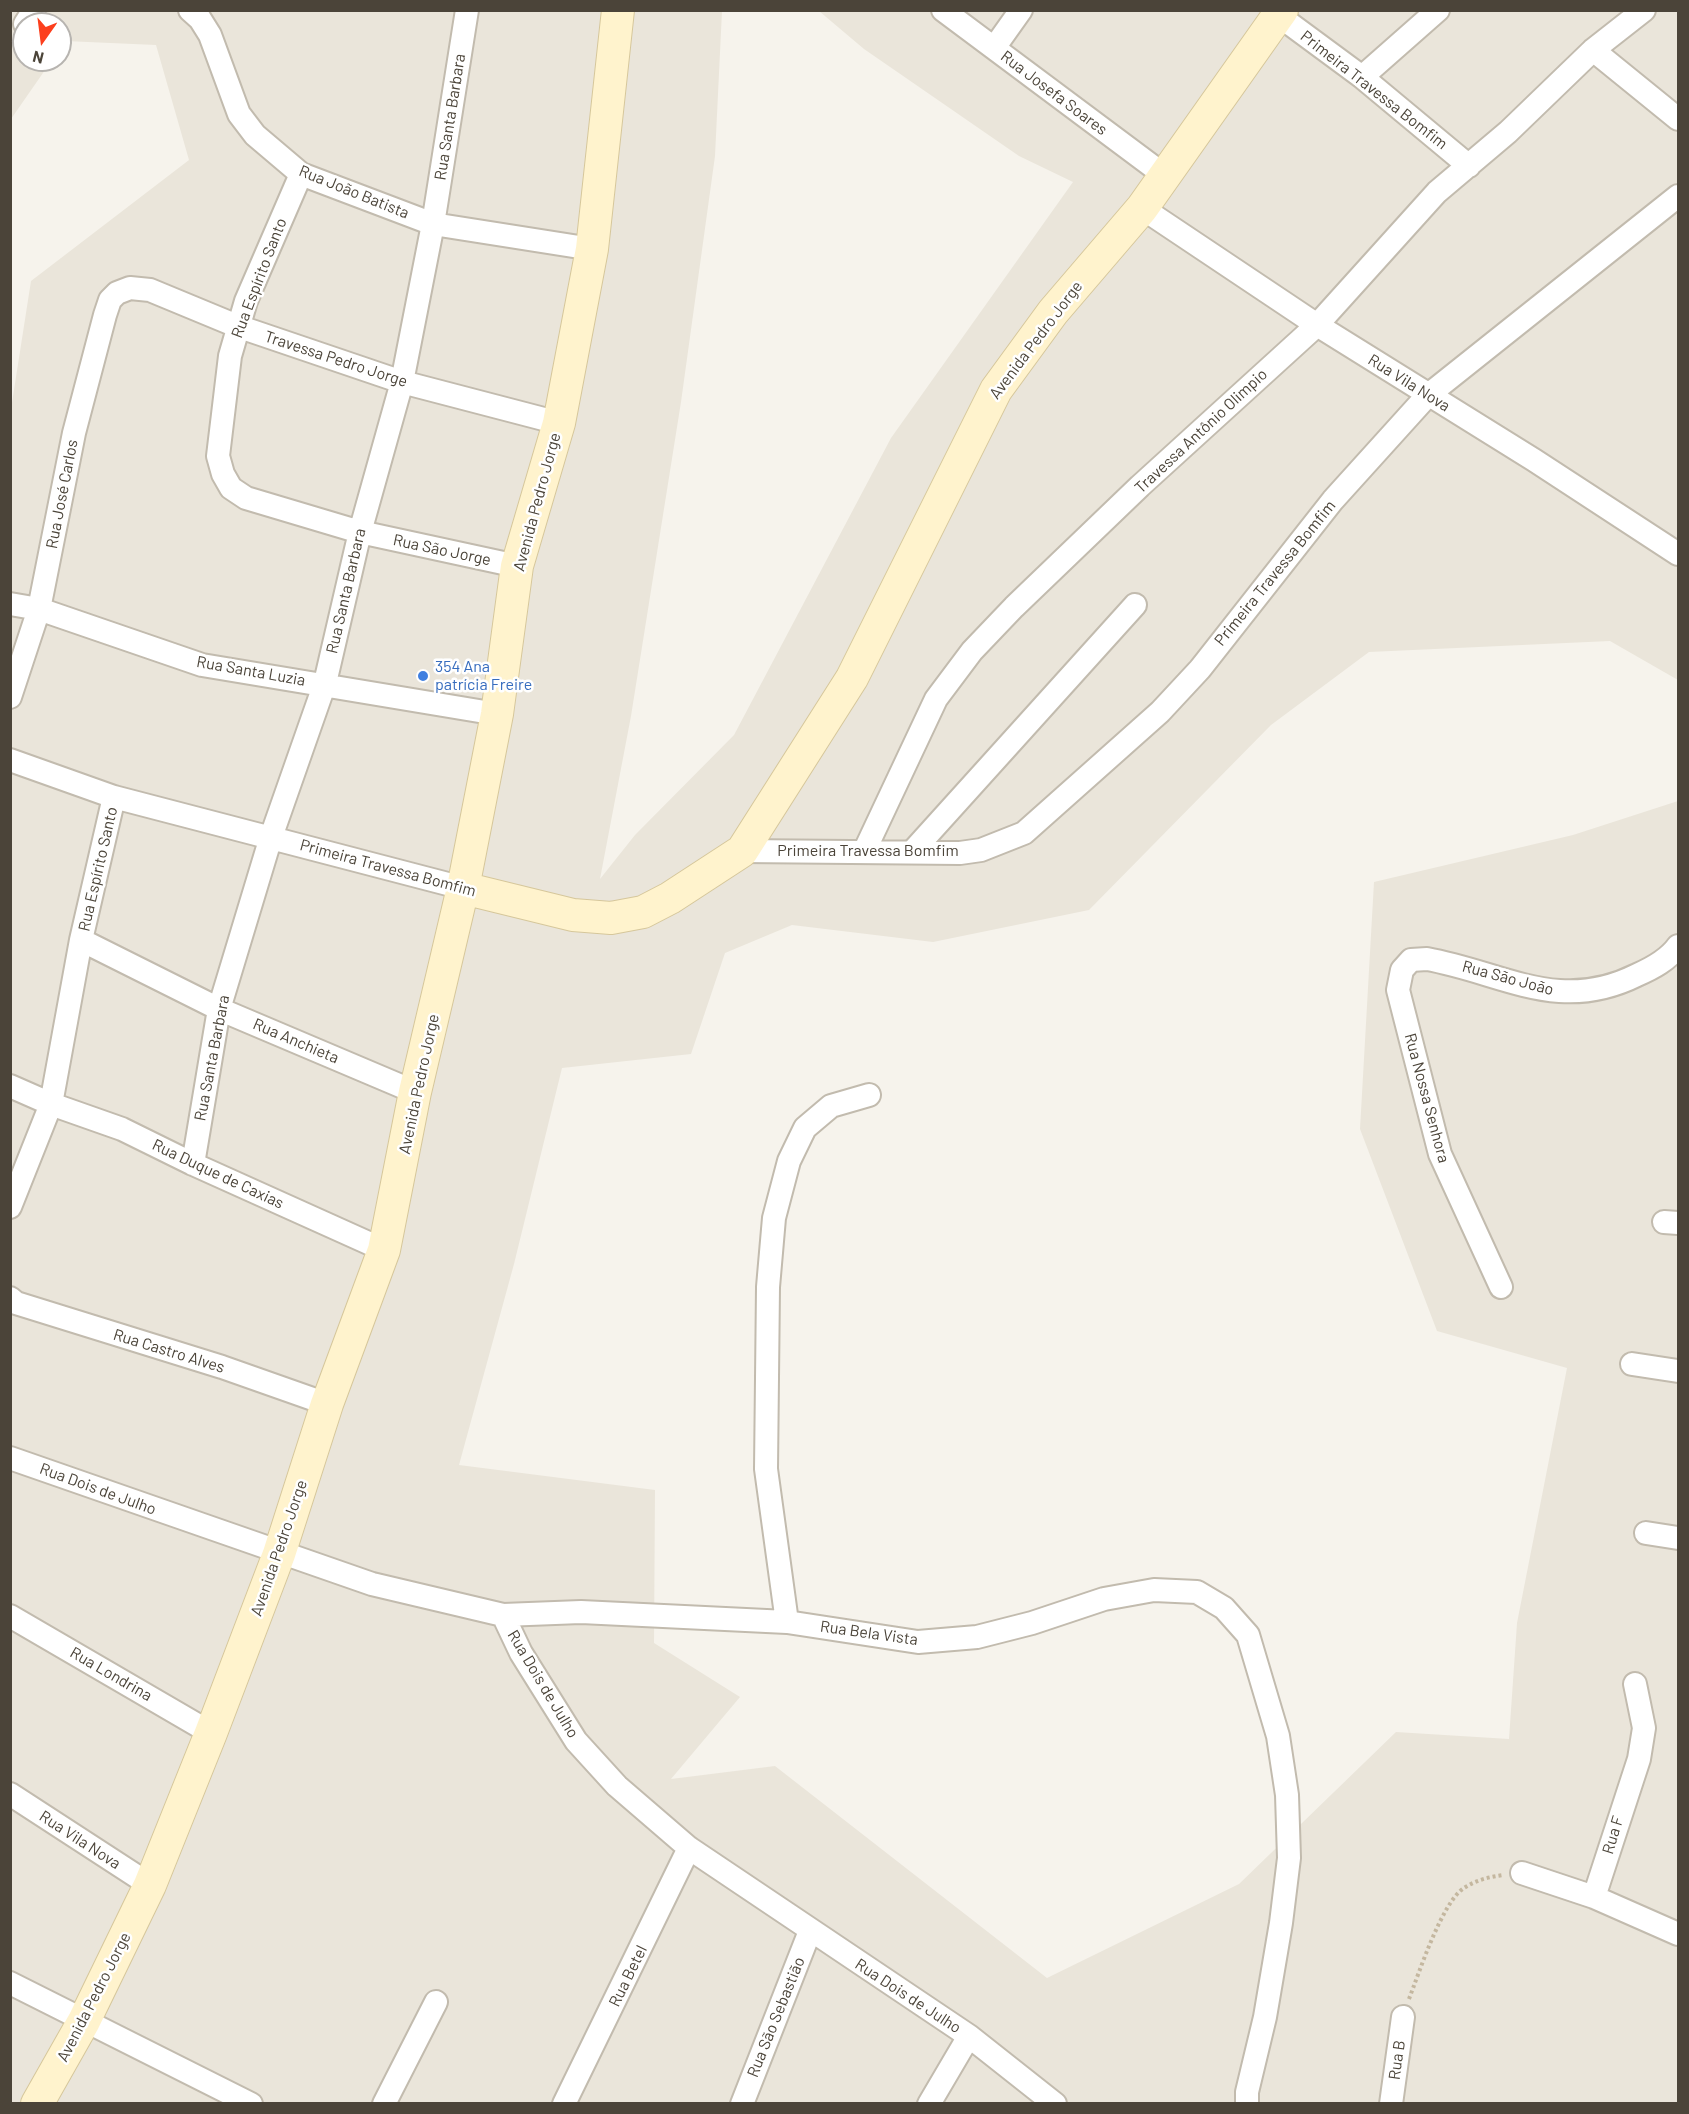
<!DOCTYPE html>
<html>
<head>
<meta charset="utf-8">
<style>
	body { margin:0 }
	#map { position:relative; width:1689px; height:2114px; overflow:hidden; background:#f6f3ec; font-family:Barlow,sans-serif }
	canvas { display:block }
	.frame { position:absolute; inset:0; border:12px solid #4b4439; pointer-events:none }
	.north { position:absolute; left:12px; top:12px; width:60px; height:60px; box-sizing:border-box; background:#fff; border:2px solid #b7b4b0; border-radius:50%; rotate:194deg; font-size:16px; font-weight:700; line-height:24px; text-align:center; color:#4b4439 }
	.north::after { content:''; display:block; margin:auto; width:21px; height:27px; background:#fc3f1d; clip-path:polygon(50% 0,100% 100%,50% 72%,0 100%) }
</style>
</head>
<body>
<div id="map">
<canvas width="1689" height="2114"></canvas>
<div class="frame"></div>
<div class="north">N</div>
</div>
<script>
const ctx = document.querySelector('canvas').getContext('2d');
ctx.lineJoin = 'round';
function fill(path, color) { ctx.fillStyle = color; ctx.fill(path, 'evenodd'); }
function strokePath(path, color, width, dash) { ctx.strokeStyle = color; ctx.lineWidth = width; ctx.lineCap = dash ? 'butt' : 'round'; ctx.setLineDash(dash || []); ctx.stroke(path); }
function write(font, color, halo, rows, align = 'center') {
  ctx.font = font + ' Barlow,sans-serif'; ctx.lineWidth = 5; ctx.setLineDash([]); ctx.textBaseline = 'middle'; ctx.strokeStyle = halo; ctx.fillStyle = color; for (const [text, x, y, turn = 0] of rows) {
    ctx.save(); ctx.translate(x, y); ctx.rotate((+turn || 0) * Math.PI / 180); ctx.textAlign = isNaN(turn) ? turn : align; if (halo) ctx.strokeText(text, 0, 0); ctx.fillText(text, 0, 0); ctx.restore();
  }
}
const residential = new Path2D(`
	M11 11H722L715 156 681 402 631 716 600 879 635 835 734 735 891 438 1073 182 1019 156 864 49 819 11H1678V680L1610 641 1369 652 1271 725 1089 910 933 942 792 925 725 953 691 1054 562 1068 514 1264 459 1465 655 1490 654 1643 740 1697 671 1779 775 1766 1047 1978 1239 1884 1396 1732 1509 1739 1517 1623 1567 1368 1437 1331 1360 1129 1374 882 1573 835 1678 801V2103H11V409L31 281 189 160 156 45 65 41 60 48V24H24V60H52L11 119Z`);
const path = new Path2D(`
	M1409 1999C1419 1973 1442 1902 1464 1888 1476 1880 1489 1877 1503 1875`);
const street = new Path2D(`
	M190 10 200 19 210 35 239 114 255 135 301 174 433 224 592 249
	M943 10 1164 175
	M1278 15 1362 77 1469 166
	M25 24 34 10
	M994 48 1021 10
	M1593 50 1678 119
	M1362 77 1438 10
	M301 174 246 301 230 356 218 456 223 474 231 488 246 498 360 532 517 566
	M1142 208 1317 325 1534 460 1678 554
	M10 604 39 609 202 665 497 714
	M10 697 39 609 74 433 105 315 110 300 117 293 130 288 150 290 237 326 402 382 559 423
	M10 760 114 797 463 888
	M742 851 960 853 981 850 1024 833 1160 712 1200 669 1333 500 1427 396 1678 196
	M864 852 936 699 972 651 1014 607 1140 486 1317 325 1437 192 1508 132 1593 50 1644 10
	M912 852 1135 605
	M81 940 219 1009 415 1092
	M10 1086 51 1104 122 1129 193 1164 384 1250
	M193 1164 219 1009 271 837 325 683 360 532 402 382 433 224 467 10
	M10 1207 51 1104 81 940 114 797
	M1664 1222 1678 1223
	M1501 1287 1440 1154 1398 990 1402 970 1411 960 1427 959C1504 973 1559 1014 1637 975 1653 968 1668 960 1678 946
	M10 1298 16 1303 222 1367 327 1404
	M1632 1364 1678 1371
	M10 1458 372 1584 503 1615 581 1612 787 1622 918 1642 977 1637 1032 1623 1104 1599 1154 1590 1197 1592 1224 1608 1248 1635 1278 1736 1287 1795 1289 1858 1281 1923 1265 2017 1247 2092V2104
	M1646 1533 1678 1538
	M503 1615 521 1653 576 1741 617 1786 689 1848 969 2036 1055 2104
	M10 1616 211 1733
	M787 1622 766 1469 768 1287 774 1218 789 1161 805 1128 831 1106 869 1095
	M10 1794 150 1885
	M1522 1873 1594 1897 1678 1934
	M1594 1897 1639 1759 1644 1728 1635 1684
	M10 1983 251 2104
	M384 2104 436 2002
	M564 2104 689 1848
	M742 2104 810 1931
	M929 2104 969 2036
	M1391 2104 1403 2017`);
const secondary = new Path2D(`
	M463 888 573 915 611 918 643 912 670 898 742 851 852 678 996 390 1053 312 1142 208 1282 10
	M37 2104 84 2021 150 1885 211 1733 279 1554 327 1404 384 1250 415 1092 463 888 497 714 517 566 559 423 592 249 618 10`);
const markers = [
	[423,676,6,"#3f7fe0"]
];
const streetNames = [
	["Primeira Travessa Bomfim",1374,90,38],
	["Rua Josefa Soares",1054,93,37],
	["Rua Santa Barbara",450,117,-81],
	["Rua João Batista",354,192,22],
	["Rua Espírito Santo",259,278,-69],
	["Avenida Pedro Jorge",1036,340,-53],
	["Travessa Pedro Jorge",336,359,18],
	["Rua Vila Nova",1409,383,32],
	["Travessa Antônio Olimpio",1201,431,-43],
	["Rua José Carlos",62,494,-79],
	["Avenida Pedro Jorge",537,502,-75],
	["Rua São Jorge",442,550,12],
	["Primeira Travessa Bomfim",1275,573,-51],
	["Rua Santa Barbara",346,591,-77],
	["Rua Santa Luzia",251,671,10],
	["Primeira Travessa Bomfim",868,851],
	["Primeira Travessa Bomfim",388,868,15],
	["Rua Espírito Santo",98,869,-77],
	["Rua São João",1508,978,15],
	["Rua Anchieta",296,1041,23],
	["Rua Santa Barbara",212,1058,-79],
	["Avenida Pedro Jorge",419,1084,-78],
	["Rua Nossa Senhora",1427,1098,75],
	["Rua Duque de Caxias",218,1174,25],
	["Rua Castro Alves",169,1351,17],
	["Rua Dois de Julho",98,1489,20],
	["Avenida Pedro Jorge",279,1548,-71],
	["Rua Bela Vista",869,1633,8],
	["Rua Londrina",111,1674,30],
	["Rua Dois de Julho",543,1684,59],
	["Rua F",1613,1835,-73],
	["Rua Vila Nova",80,1840,33],
	["Rua Betel",628,1976,-64],
	["Rua Dois de Julho",908,1996,33],
	["Avenida Pedro Jorge",94,1997,-63],
	["Rua São Sebastião",776,2017,-68],
	["Rua B",1397,2060,-82]
];
const shopNames = [
	["354 Ana",435,667],
	["patrícia Freire",435,685]
];
fill(residential, '#eae5da');
strokePath(street, '#c2bbae', 26);
strokePath(secondary, '#d6c79b', 34);
strokePath(path, '#c4b79f', 4, [3, 3]);
strokePath(street, '#fff', 22);
strokePath(secondary, '#fff3cd', 32);
for (const [x, y, r, color] of markers) { const dot = new Path2D(); dot.arc(x, y, r, 0, 2 * Math.PI); ctx.fillStyle = color; ctx.fill(dot); strokePath(dot, '#fff', 2); }
write('16px', '#4b4439', '#fff', streetNames);
write('16px', '#366cbe', '#fff', shopNames, 'left');
</script>
</body>
</html>
